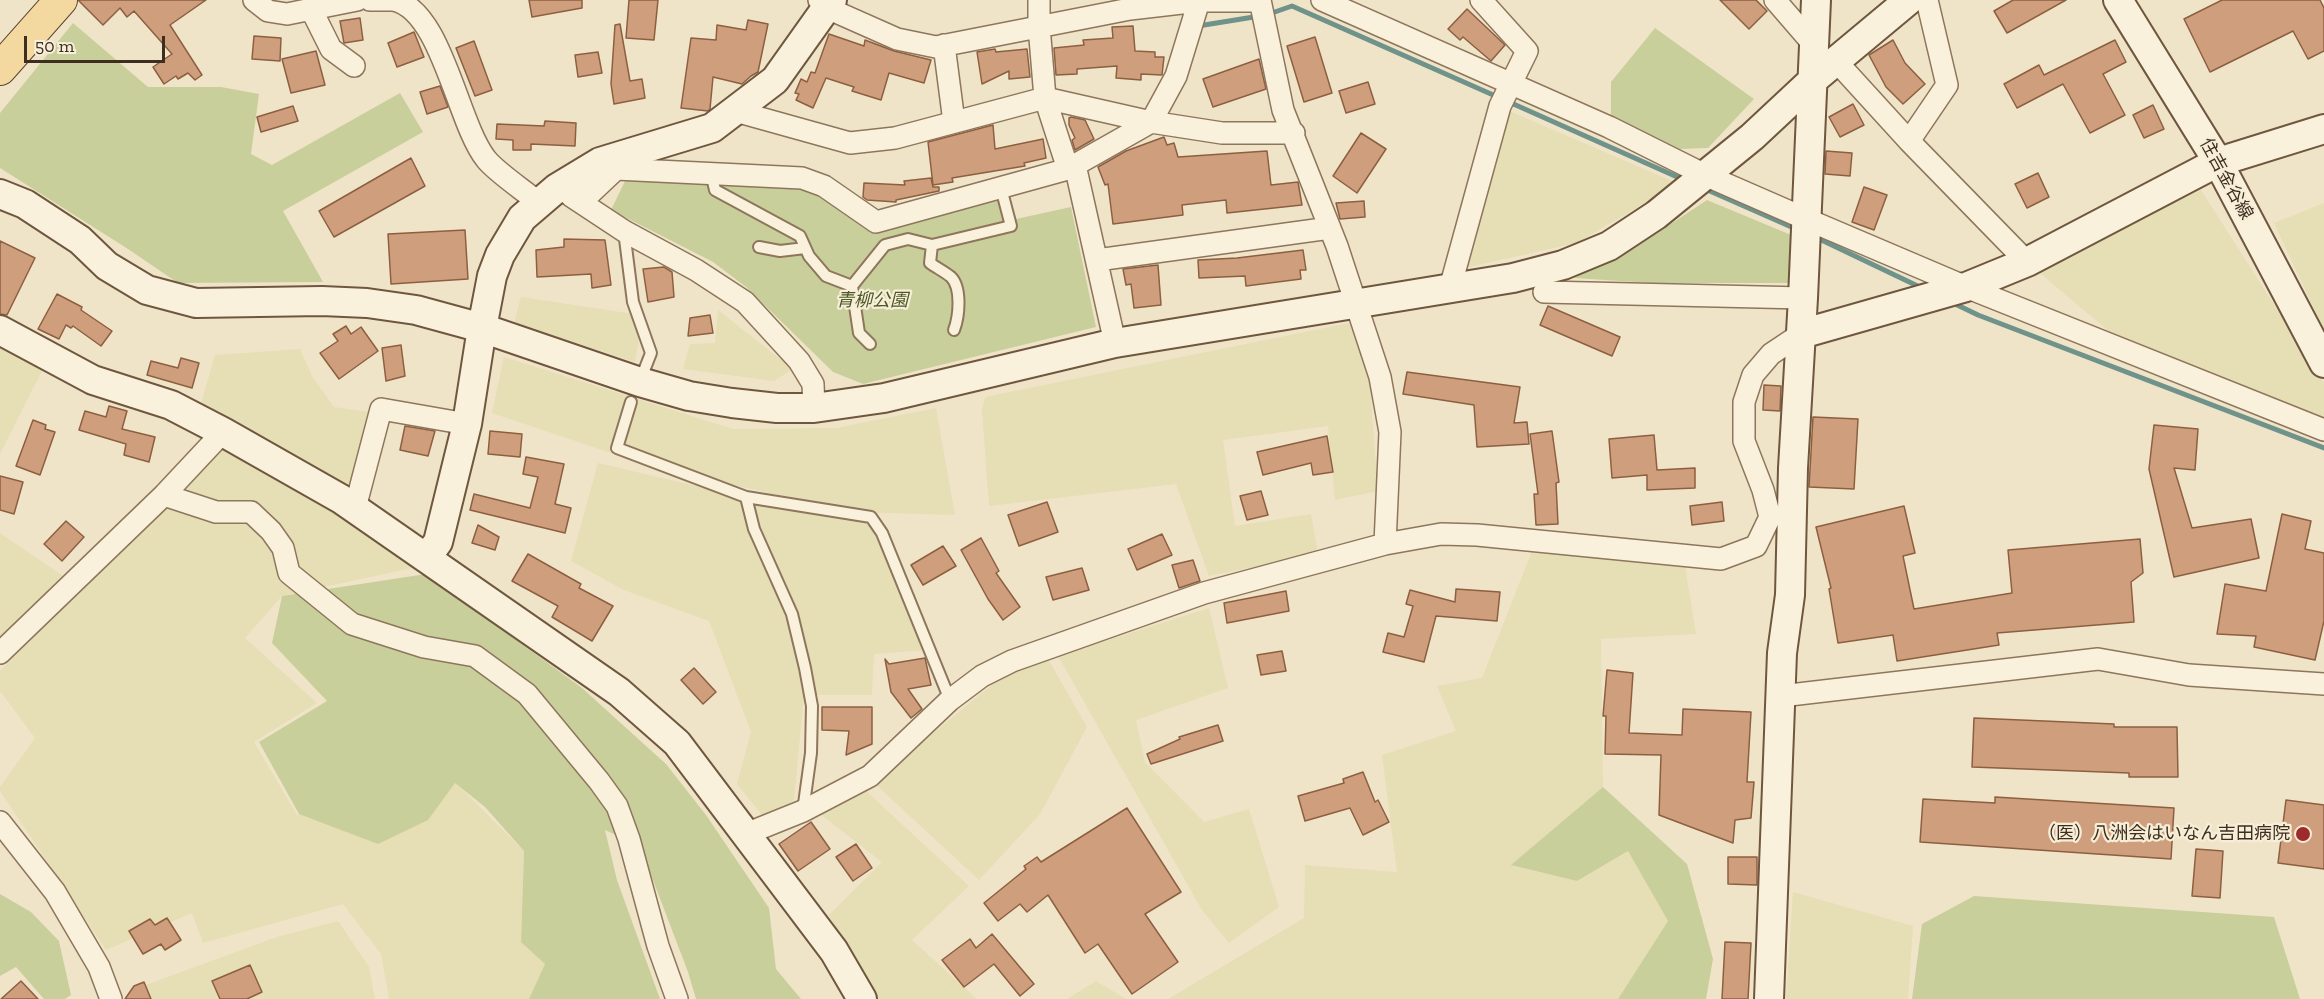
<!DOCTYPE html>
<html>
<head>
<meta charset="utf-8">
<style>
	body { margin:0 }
	#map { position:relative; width:2324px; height:999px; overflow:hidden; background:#f0e4c8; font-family:"Zilla Slab",serif }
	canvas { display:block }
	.scale { position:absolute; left:24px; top:36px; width:141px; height:27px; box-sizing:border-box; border:3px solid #3d2e20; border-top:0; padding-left:8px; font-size:18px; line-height:21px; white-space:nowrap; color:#3d2e20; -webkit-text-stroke:4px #f7eed8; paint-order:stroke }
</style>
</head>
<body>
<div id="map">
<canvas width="2324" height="999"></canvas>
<div class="scale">50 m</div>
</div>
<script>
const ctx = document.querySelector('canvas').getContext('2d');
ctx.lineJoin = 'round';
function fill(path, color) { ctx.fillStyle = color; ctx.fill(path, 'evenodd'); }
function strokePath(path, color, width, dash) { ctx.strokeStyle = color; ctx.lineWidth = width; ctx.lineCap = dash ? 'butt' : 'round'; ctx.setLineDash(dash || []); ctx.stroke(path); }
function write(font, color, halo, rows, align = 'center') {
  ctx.font = font + ' "Zilla Slab","Noto Sans JP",serif'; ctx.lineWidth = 4.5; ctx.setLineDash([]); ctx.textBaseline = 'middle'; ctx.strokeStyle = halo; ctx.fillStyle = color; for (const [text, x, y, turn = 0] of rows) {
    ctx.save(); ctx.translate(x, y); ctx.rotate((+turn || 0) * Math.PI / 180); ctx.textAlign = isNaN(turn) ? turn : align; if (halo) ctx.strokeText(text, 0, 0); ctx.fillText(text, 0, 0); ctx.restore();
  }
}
const farmland = new Path2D(`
	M1507 110 1679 184 1576 243 1465 268Z
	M2201 190 2324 383V419L2123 343 2035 269Z
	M2324 203V330L2274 223Z
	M521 297 634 314 639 339 635 362 514 323Z
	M718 310 793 369 774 381 683 369 690 344 715 343Z
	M1349 323 1368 362 1378 491 1335 500 1328 426 1223 440 1235 526 1311 514 1318 554 1209 576 1176 484 989 506 982 410 985 397Z
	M0 341 45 365 0 454Z
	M300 349 312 376 334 407 369 412 352 492 200 407 215 355Z
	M504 357 733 429 836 428 936 408 955 515 852 512 647 465 492 413Z
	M225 441 417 567 282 596 245 638 317 703 254 742 297 815 430 757 524 851 521 941 545 964 532 999H389L381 954 343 904 203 943 192 913 106 950 0 791V787L35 738 0 691V671Z
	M598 463 824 516 881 524 928 650 874 654 872 695H804L794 800 766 820 737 784 751 732 709 621 624 590 571 561Z
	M0 533 66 578 0 648Z
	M1532 551 1685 566 1696 634 1601 639 1603 787 1512 865 1577 881 1628 851 1668 921 1618 999H1168L1304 918 1305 865 1397 872 1382 755 1456 731 1437 686 1482 678Z
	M1209 608 1228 688 1136 720 1145 762 1204 822 1249 809 1279 907 1229 943 1202 910 1058 656Z
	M1048 659 1087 727 1040 814 979 880 873 782 998 680Z
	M866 791 969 886 912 940 977 999H872L829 915 882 862 820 814Z
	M1793 892 1913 926 1908 999H1786Z
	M338 921 369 967 375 999H131L129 991 277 937Z
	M1096 981 1126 999H1067Z`);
const green = new Path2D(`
	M73 23 148 87H221L259 94 251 154 272 165 400 93 423 132 283 211 323 282 178 283 128 249 0 168V113Z
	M1655 28 1754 99 1708 148 1680 149 1611 115V82Z
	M625 181 804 182 868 224 1007 193 1016 219 1071 207 1096 327 863 384 833 372 746 287 713 262 611 210Z
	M1707 200 1796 237 1795 283H1651L1574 278 1642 243Z
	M426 574 582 688 666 764 706 815 769 908 776 969 801 999H696L688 972 640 846 605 830 617 880 660 999H529L545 964 521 942 524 851 485 807 455 783 428 820 378 844 299 814 259 742 327 701 272 643 282 596Z
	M1603 787 1687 864 1713 959 1706 999H1618L1668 921 1628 851 1577 881 1511 865Z
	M0 894 31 912 59 941 71 995 65 999H44L16 967 0 976Z
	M1974 896 2274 917 2300 999H1912L1922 924Z`);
const stream = new Path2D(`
	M1269 14 1292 6 1500 98
	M1198 26 1260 16
	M1509 102 1684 180
	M1703 188 1796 229
	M1813 236 1924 289
	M1951 302 1978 315 2324 448`);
const building = new Path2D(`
	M78 0H206L170 25 202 75 195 80 188 73 178 79 176 76 164 84 153 67 172 54 134 11 127 17 120 8 103 25Z
	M529 0H582V8L532 17Z
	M629 0H658L654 40 626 38Z
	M1720 0H1756L1767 11 1749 29Z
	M2013 0H2066L2007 33 1994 11Z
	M2222 0H2320L2324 8V51L2308 59 2293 31 2210 72 2184 19Z
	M1467 9 1505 45 1491 61 1463 37 1460 40 1448 29Z
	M360 18 363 40 344 43 340 21Z
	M748 20 768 24 758 72 751 76 742 84 713 77 710 109 708 111 681 108 691 38 716 40 717 25 746 30Z
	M620 24 630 81 642 79 645 98 614 104 611 84 615 25Z
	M1133 26 1135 51 1155 52V57H1164L1162 75 1141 74V80L1116 78 1117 66 1077 69V74L1056 75 1054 48 1084 45 1083 40 1113 38 1112 27Z
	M414 32 424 57 397 67 388 43Z
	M829 34 864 46 865 40 894 51 931 60 924 83 889 73 881 100 852 91 854 87 826 78 813 108 796 100 799 94 795 93 801 79 807 82 811 72 815 73Z
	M254 36 281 38 280 61 252 59Z
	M1315 37 1332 93 1304 102 1287 46Z
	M1893 40 1905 63 1925 84 1903 104 1886 87 1869 55Z
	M2115 40 2126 62 2103 74 2125 115 2090 133 2063 84 2017 108 2004 84 2039 65 2044 75Z
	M474 41 492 90 475 96 456 48Z
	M995 49 996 52 1027 49 1030 77 1009 79V71L982 84 977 52Z
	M316 51 325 85 291 93 282 59Z
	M598 52 602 73 578 77 575 55Z
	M1259 59 1266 89 1213 107 1203 79Z
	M1368 82 1375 104 1346 113 1339 91Z
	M440 86 448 107 427 114 420 92Z
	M1853 104 1864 125 1840 137 1829 117Z
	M2153 105 2164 129 2144 138 2133 115Z
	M293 106 298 121 261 132 257 117Z
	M1071 117 1085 120 1094 139 1075 150 1072 140 1075 138 1069 125V118Z
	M545 121 576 123 575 146 531 144V150H513V140L496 139 497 124 544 126Z
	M993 125 995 149 1043 139 1046 158 1024 163 1025 166 952 178 953 182 933 185 928 142Z
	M1361 133 1386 149 1357 193 1333 176Z
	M1164 137 1167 145 1174 143 1178 157 1267 151 1271 185 1298 182 1302 205 1227 213 1226 200 1182 205 1183 215 1113 224 1108 184 1105 185 1098 167 1126 151Z
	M1826 151 1852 153 1850 176 1825 174Z
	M411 158 425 186 334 237 319 211Z
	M2038 173 2049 197 2027 208 2015 184Z
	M931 178 933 187H939V191L896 200V202L867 200 863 197 864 183 905 185 904 181Z
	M1864 187 1887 195 1874 230 1852 222Z
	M1364 201 1365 217 1340 219 1336 203Z
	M465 230 468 279 391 284 388 234Z
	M564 239 605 240 611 285 592 288 591 274 537 277 536 250 564 247Z
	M0 241 35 258 7 315 0 314Z
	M1303 250 1306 270H1300L1301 279 1246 286 1245 276 1199 278 1198 260 1237 258Z
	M1158 265 1161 305 1134 308 1131 284 1126 285 1123 269Z
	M664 267 672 272 674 297 648 302 643 269Z
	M57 294 82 307 81 310 112 331 101 346 73 326 71 328 66 325 59 339 38 329Z
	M1548 306 1620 337 1612 356 1540 325Z
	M710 315 713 333 688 336 690 318Z
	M346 326 351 334 361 327 378 351 339 379 320 353 338 341 333 334Z
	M401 345 405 376 386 381 382 348Z
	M181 358 199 363 192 388 147 375 151 361 178 368Z
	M1407 372 1520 387 1514 423 1527 422 1529 444 1477 447 1474 405 1403 394Z
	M1764 385 1781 386 1780 411 1763 410Z
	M109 406 127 411 122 429 155 437 149 462 124 455 126 444 79 430 85 411 106 417Z
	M1813 417 1858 419 1854 489 1809 487Z
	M33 420 46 425 45 429 55 432 40 475 16 466Z
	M2154 425 2198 429 2195 470 2174 468 2192 528 2251 519 2259 558 2174 577 2149 469Z
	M405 426 435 431 428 456 400 450Z
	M490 431 522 434 520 457 488 454Z
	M1552 431 1559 482 1556 483 1558 524 1536 525 1534 494H1538L1530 434Z
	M1654 435 1657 470 1695 468V488L1647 490V475L1612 478 1609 439Z
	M1327 436 1333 472 1313 475 1311 463 1263 475 1257 452Z
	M526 457 564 464 555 504 571 508 565 533 470 510 474 494 530 508 538 477 523 474Z
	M0 476 23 482 14 514 0 510Z
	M1261 491 1268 515 1247 520 1240 496Z
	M1047 502 1058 532 1019 546 1008 515Z
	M1722 502 1724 521 1692 525 1690 506Z
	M1904 506 1915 553 1903 556 1914 609 2012 593 2008 550 2140 539 2143 573 2131 582 2134 622 1997 633 1999 645 1897 661 1893 635 1838 643 1829 589 1831 588 1816 527Z
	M2282 514 2311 521 2305 549 2324 553V621L2315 660 2254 647 2256 636 2217 634 2225 584 2266 591Z
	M66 521 84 537 62 561 44 544Z
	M478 525 499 537 495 550 472 543Z
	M1162 534 1172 555 1137 570 1128 549Z
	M981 538 999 571 996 573 1020 607 1003 620 988 599 961 550Z
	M943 546 956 566 923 585 911 565Z
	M528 554 581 584 579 588 613 606 592 641 552 617 558 606 512 581Z
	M1193 560 1200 581 1179 588 1172 565Z
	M1082 568 1089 590 1053 600 1046 577Z
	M1456 589 1500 592 1497 621 1436 616 1424 662 1383 652 1388 633 1404 637 1413 606 1406 604 1410 590 1455 602Z
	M1286 591 1289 611 1227 623 1224 603Z
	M1282 651 1286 671 1261 675 1257 655Z
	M925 658 931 685 908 689 922 709 911 718 891 692 885 659 889 664Z
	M694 668 716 692 703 704 681 680Z
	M1607 670 1633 673 1629 733 1682 735 1683 709 1751 712 1747 782H1754L1751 818 1735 820 1733 843 1659 815 1661 755 1605 754 1606 716H1603Z
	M822 707H872V744L846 755 849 731 822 730Z
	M1974 718 2114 724V727H2177L2178 777H2129V773L1972 767Z
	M1218 725 1223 741 1151 764 1147 754 1180 739 1179 737Z
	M1363 772 1375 802 1378 800 1389 822 1363 835 1350 808 1305 821 1298 796 1344 783 1343 779Z
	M1995 797 2174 808 2171 859 1920 842 1923 799 1995 803Z
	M2286 800 2324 805V869L2278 863Z
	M1127 808 1181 892 1145 914 1178 962 1132 994 1098 944 1085 953 1048 895 1027 912 1020 904 998 921 984 903 1026 869 1024 866 1037 857 1041 862Z
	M811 822 830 849 798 871 779 844Z
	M856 844 872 868 853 881 836 857Z
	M2196 849 2223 851 2220 898 2192 896Z
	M1728 857H1757V885L1728 884Z
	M167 918 181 940 165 950 161 944 143 954 129 931 150 919 155 925Z
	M992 934 1034 984 1020 996 994 964 964 987 942 960 970 939 976 948Z
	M1725 942 1751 943 1748 999H1722Z
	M250 965 262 992 247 999H220L212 981Z
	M21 981 38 999H1Z
	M144 982 151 999H125L134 986Z`);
const lane = new Path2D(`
	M711 173 715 190 800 236 809 256 826 276 852 286 885 245 908 239 932 245 1011 226 1001 188
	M624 231 633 302 651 353 640 381
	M932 245 930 263C937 268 945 272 951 277 962 288 959 317 954 330
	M759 247 780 251 805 248
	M852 286 859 333 870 344
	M631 402 617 448 746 497 871 517 882 533 950 700
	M746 497 754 529 792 614 805 668 812 706 811 753 803 811`);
const street = new Path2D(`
	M254 0 268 11 287 14 357 0
	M370 0C377 0 386 0 393 0 442 9 457 123 486 159 496 172 525 191 539 203
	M819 0 827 8 897 39 936 47 1130 9 1199 1H1260
	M1039 0V26L1045 98 1068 169 1151 122 1176 76 1199 1
	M1260 0 1283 110 1337 246 1380 377 1390 432 1385 544
	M1322 0 1609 127 1705 175 1806 219 1966 287 2324 430
	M1775 0 1813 44
	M1927 0 1947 85 1909 141 2027 262
	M311 9 331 49 354 66
	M944 45 954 122
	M1836 61 1909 141
	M735 111 850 143 895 138 1045 98 1151 122 1222 133H1294
	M1075 165 1115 343
	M571 196 624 231 696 270 745 302 799 361 813 384 814 408
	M581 202 616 169 802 178 824 186 876 222 1068 169
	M1097 260 1330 228
	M1450 288 1500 106 1527 51 1481 0
	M1544 292 1803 298
	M164 495 216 512H251L271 531 283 548 289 573 352 624 424 647 475 656 527 694 599 781 617 806 629 839 658 946 677 999
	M355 508 381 409 467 424
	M0 653 164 495 223 432
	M1781 696 2098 659 2189 675 2324 684
	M0 822 55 892 99 967 111 999
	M746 834 803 811 870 776 950 700 982 676 1012 661 1204 593 1385 544 1441 534 1477 535 1721 559 1756 546 1770 517 1763 490 1744 441V402L1753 375 1771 354 1801 334`);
const secondary = new Path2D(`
	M2118 0 2218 162 2324 363
	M0 194 25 204 80 240 107 266 147 290 196 303 322 301 367 303 416 310 482 328 640 382 689 396 732 403 777 408H814L884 398 1115 343 1513 278 1563 265 1609 246 1656 215 1752 137 1813 80 1909 0
	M0 330 93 380 171 405 223 432 341 499 619 692 677 743 834 951 862 999
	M1801 334 1966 287 2027 262 2218 162 2324 129
	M427 557 438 542 467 424 482 328 492 276 500 255 522 218 557 188 600 162 712 128 775 80 832 0
	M1769 999 1782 653 1790 595 1793 468 1803 298 1816 0`);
const primary = new Path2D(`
	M0 69 61 0`);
const markers = [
	[2303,834,8,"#9e2a2b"]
];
const streetNames = [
	["住吉金谷線",2226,179,61]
];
const parkNames = [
	["青柳公園",872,301]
];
const poiNames = [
	["（医）八洲会はいなん吉田病院",2290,834]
];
fill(farmland, '#e6deb5');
fill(green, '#c9cf9b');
strokePath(stream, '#6f938a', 5);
fill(building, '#cf9f7d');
strokePath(building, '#8d5f41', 1.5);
strokePath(lane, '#8d765c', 14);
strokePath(street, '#8d765c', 24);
strokePath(secondary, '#6f573f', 32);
strokePath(primary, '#5b4430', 34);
strokePath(lane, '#faf1dc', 10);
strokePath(street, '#faf1dc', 21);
strokePath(secondary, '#faf1dc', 28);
strokePath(primary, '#f3d9a0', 32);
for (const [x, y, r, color] of markers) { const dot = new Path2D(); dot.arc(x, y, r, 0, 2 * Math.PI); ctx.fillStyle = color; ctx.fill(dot); strokePath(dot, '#f7eed8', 2); }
write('18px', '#3d2e20', '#f7eed8', streetNames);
write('italic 18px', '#4d5a26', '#f7eed8', parkNames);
write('18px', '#3d2e20', '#f7eed8', poiNames, 'right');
</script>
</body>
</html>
